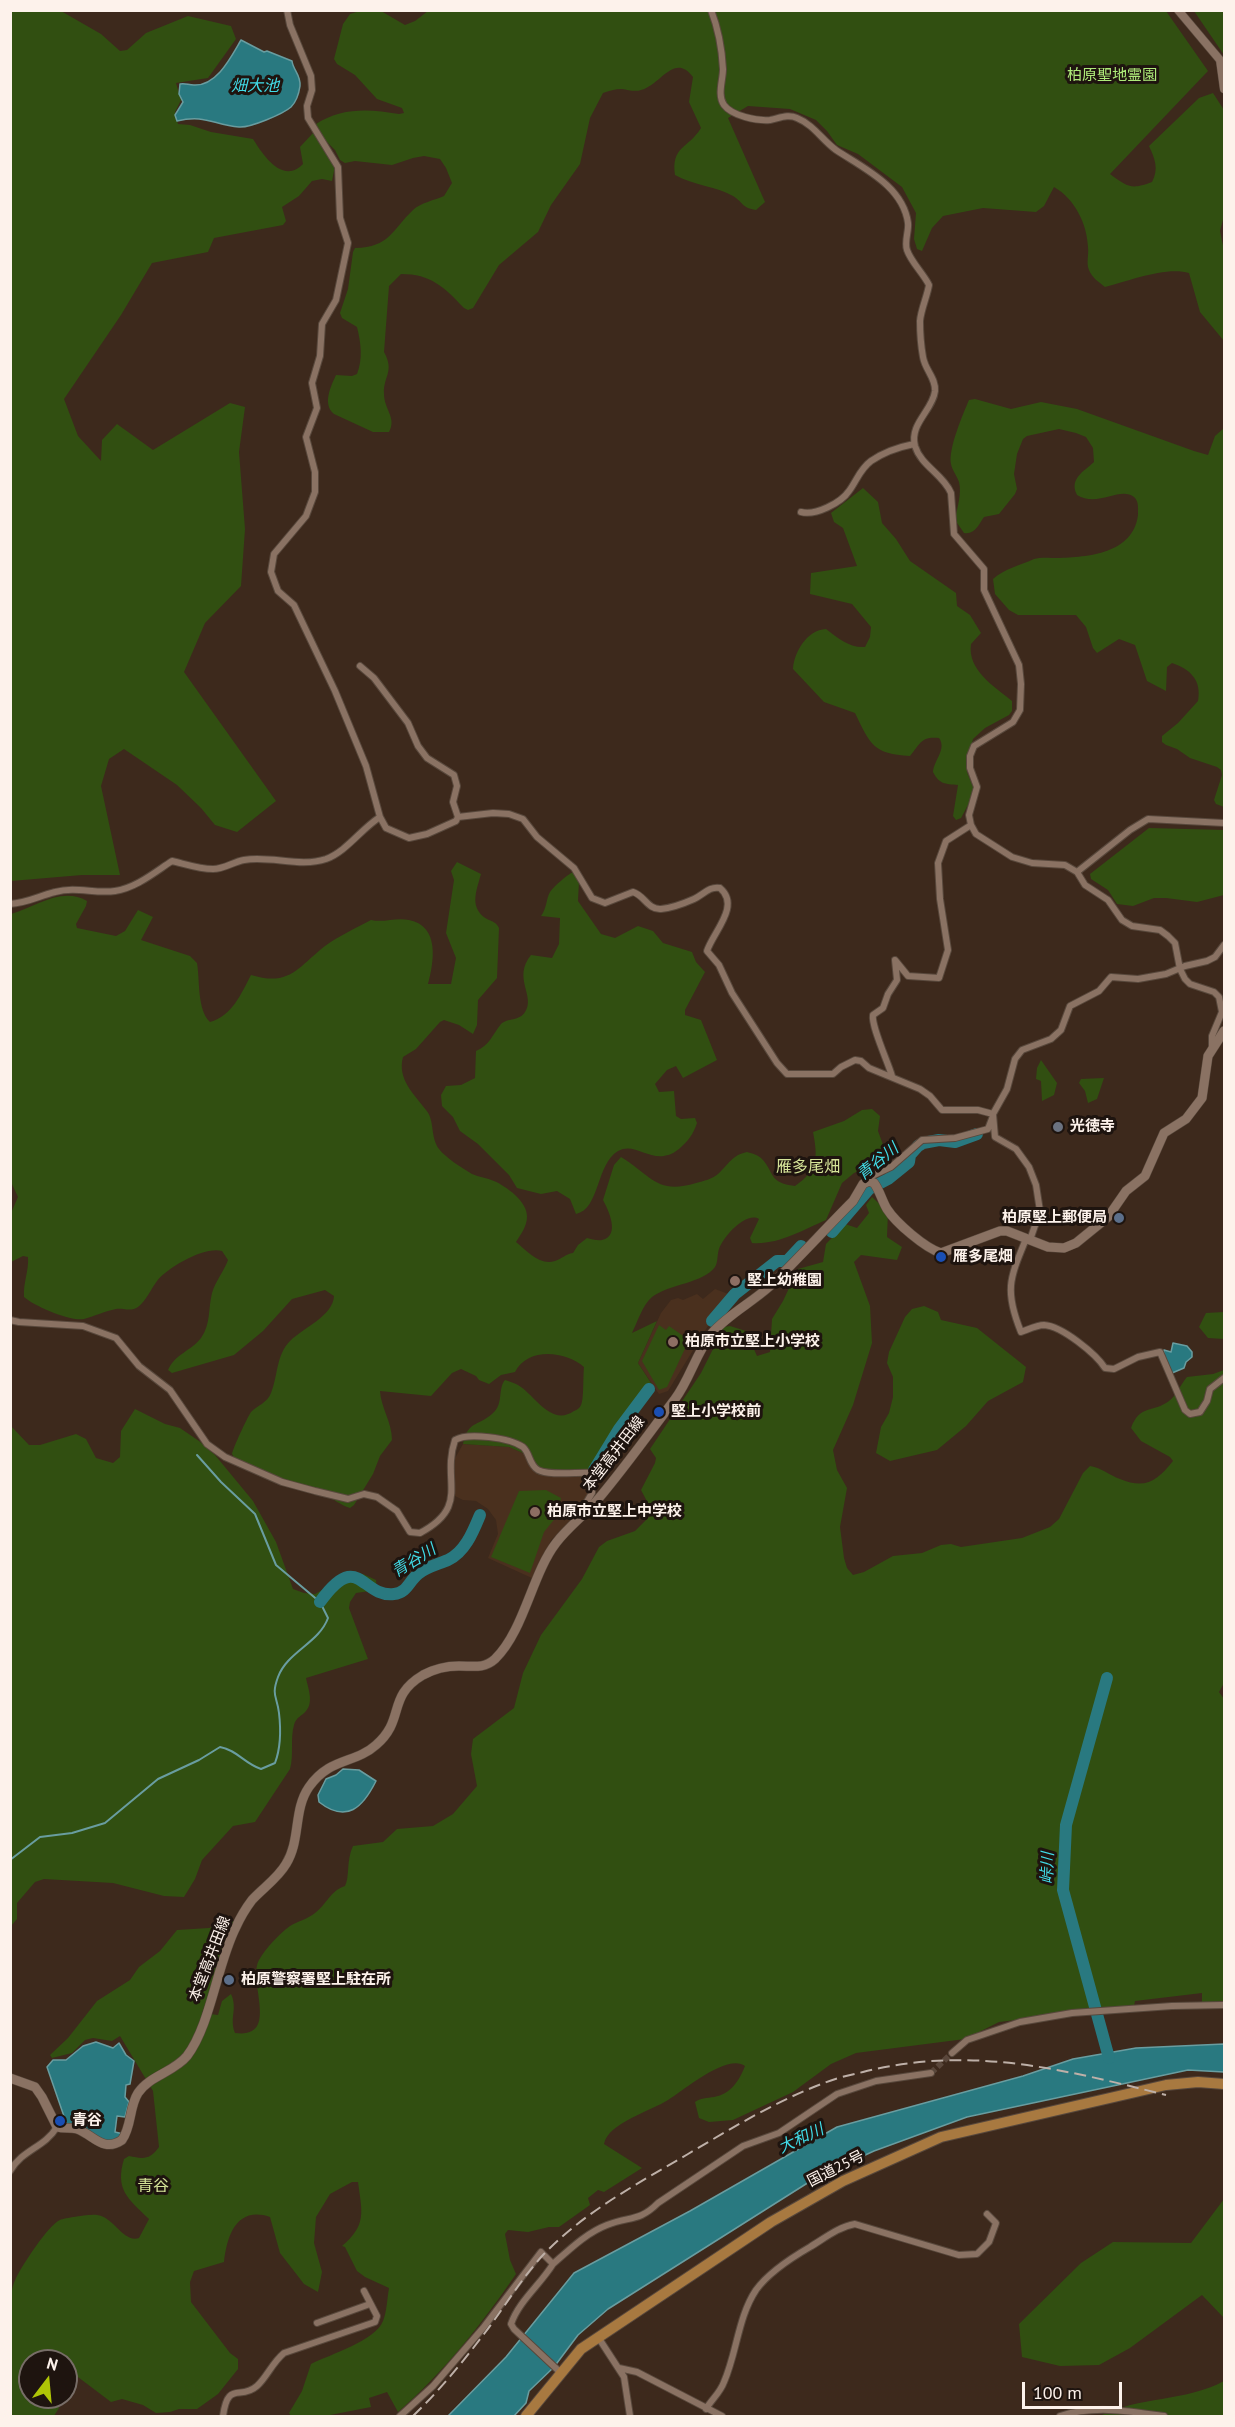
<!DOCTYPE html>
<html>
<head>
<meta charset="utf-8">
<style>
	body { margin:0 }
	#map { position:relative; width:1235px; height:2427px; overflow:hidden; background:#3d291c; font-family:"PT Sans",sans-serif }
	canvas { display:block }
	.frame { position:absolute; inset:0; border:12px solid #fdf2eb; pointer-events:none }
	.north { position:absolute; left:18px; top:2349px; width:60px; height:60px; box-sizing:border-box; background:#1e140f; border:2px solid #776d67; border-radius:50%; rotate:16deg; font-size:16px; font-weight:700; line-height:24px; text-align:center; color:#fdf2eb }
	.north::after { content:''; display:block; margin:auto; width:21px; height:27px; background:#afc506; clip-path:polygon(50% 0,100% 100%,50% 72%,0 100%) }
	.scale { position:absolute; left:1022px; top:2382px; width:100px; height:27px; box-sizing:border-box; border:3px solid #fdf2eb; border-top:0; padding-left:8px; font-size:18px; line-height:21px; white-space:nowrap; color:#fdf2eb; -webkit-text-stroke:4px #1e140f; paint-order:stroke }
</style>
</head>
<body>
<div id="map">
<canvas width="1235" height="2427"></canvas>
<div class="frame"></div>
<div class="north">N</div>
<div class="scale">100 m</div>
</div>
<script>
const ctx = document.querySelector('canvas').getContext('2d');
ctx.lineJoin = 'round';
function fill(path, color) { ctx.fillStyle = color; ctx.fill(path, 'evenodd'); }
function strokePath(path, color, width, dash) { ctx.strokeStyle = color; ctx.lineWidth = width; ctx.lineCap = dash ? 'butt' : 'round'; ctx.setLineDash(dash || []); ctx.stroke(path); }
function write(font, color, halo, rows, align = 'center') {
  ctx.font = font + ' "PT Sans","Noto Sans JP",sans-serif'; ctx.lineWidth = 6; ctx.setLineDash([]); ctx.textBaseline = 'middle'; ctx.strokeStyle = halo; ctx.fillStyle = color; for (const [text, x, y, turn = 0] of rows) {
    ctx.save(); ctx.translate(x, y); ctx.rotate((+turn || 0) * Math.PI / 180); ctx.textAlign = isNaN(turn) ? turn : align; if (halo) ctx.strokeText(text, 0, 0); ctx.fillText(text, 0, 0); ctx.restore();
  }
}
const built = new Path2D(`
	M715 1289 731 1295 711 1321 668 1391 659 1394 638 1363 661 1313 671 1300 678 1298 683 1300 697 1294 703 1299Z
	M463 1444 509 1447 525 1454 537 1474 589 1477 590 1492 578 1515 551 1540 534 1579 488 1558 498 1534 496 1520 488 1509 476 1501 463 1500 455 1496 453 1462Z`);
const green = new Path2D(`
	M11 11H61L101 34 120 51 127 50 146 33 188 16 231 26 236 39 208 78 176 83 181 100 175 112 178 124 190 125 211 132 253 139C263 155 283 185 303 164L300 147 313 133 335 166 332 181 322 179 312 181 299 196 282 207 286 221 283 225 214 238 208 252 152 263 121 315 64 399 78 436 101 461 102 440 117 424 153 450 230 403 245 407 239 452 245 529 241 586 205 623 184 672 276 801 237 832 215 825 201 808 177 785 124 749 109 759 101 786 120 875H82L11 881Z
	M360 11H381L405 25 415 21 428 11H1166L1208 71 1110 174C1128 187 1131 190 1152 182 1159 169 1155 159 1149 146L1199 98 1213 93 1224 110V216L1220 231 1224 250V341L1200 312 1189 273C1167 266 1128 281 1105 287 1099 282 1092 278 1089 270 1086 263 1089 255 1088 247 1087 224 1075 199 1054 187L1044 206 1036 212 983 208 943 216 932 228 922 251 917 249 914 239 916 213 902 187 858 154 837 145 827 131 816 120 790 109 748 106 728 118 765 202 756 210C742 208 744 203 733 196 718 187 693 185 675 175 671 146 688 149 701 128L689 102 693 77C674 52 661 85 641 90 636 92 628 90 622 89 615 89 609 91 603 93L590 118 580 164 551 205 538 232 499 265 473 308 468 310 464 308C444 287 431 274 401 274L389 286 384 352C395 372 383 376 384 394 384 409 397 418 389 432H373L334 414C322 404 331 386 336 375L352 376 357 374C363 359 361 343 357 327L342 318 340 313 348 289 353 252 355 248C390 247 391 231 413 210 420 203 435 200 444 196L452 183 446 168 440 159 424 156 413 158 392 165 355 161 345 163 340 160 335 150 324 139 316 124C342 107 370 109 399 114L404 113 402 108 377 99 355 75 337 64 334 59 343 24 350 14Z
	M1194 11H1224V55Z
	M975 399 1011 409 1041 402 1077 409 1194 451 1208 455 1215 436 1224 428V807L1216 804 1214 800 1222 775 1221 770 1217 767 1190 758 1177 749 1166 745 1162 742V736L1178 723 1198 701C1202 680 1190 669 1172 663L1167 667 1166 691 1147 681 1135 645 1119 639 1097 653 1093 648 1086 627 1076 615H1018L1009 610 995 594 993 579C1004 569 1021 565 1034 559 1040 557 1051 558 1057 558 1088 557 1133 554 1138 515 1138 509 1139 501 1134 497 1120 486 1098 508 1077 495 1069 479 1083 472 1094 462L1093 448 1086 437 1076 433 1059 429 1027 436 1023 439 1017 454 1014 474 1017 489 1015 494 999 514 984 517C979 524 975 535 964 533L955 520C957 508 962 494 959 482 957 476 952 470 951 464 948 449 963 414 969 400Z
	M863 488 878 502 882 523 896 539 910 561 956 593 957 606 970 615 981 633 971 644C967 670 995 687 1012 701V711L1009 715 985 728 973 739 967 762V772L975 792 961 818 956 820 953 816 958 785C945 784 939 784 933 772 934 760 947 749 939 738 921 736 920 744 910 756 873 754 870 744 855 713L824 702 793 669C794 652 807 630 826 629 838 638 849 648 865 647L870 637 871 627 852 604 810 594 811 573 857 566 843 528 834 522 831 513Z
	M1149 828 1224 830V895L1197 902 1166 898H1154L1133 906 1117 904 1108 890 1091 879 1090 874Z
	M457 862 481 874C476 892 469 908 487 919 493 922 496 922 499 928L497 978 478 1000 477 1025 473 1034 459 1025 444 1020 440 1022 416 1049 403 1057C397 1079 414 1094 426 1110 435 1120 430 1137 439 1149 446 1158 462 1168 472 1174 479 1177 487 1178 494 1181 506 1186 528 1202 527 1217 527 1226 521 1234 516 1242 527 1251 540 1266 555 1261 562 1259 565 1254 573 1253L578 1245 587 1238C591 1239 598 1241 602 1240 621 1236 608 1209 603 1200L614 1165 621 1157C652 1176 657 1195 696 1183 704 1181 712 1179 718 1174 729 1164 732 1155 747 1152 751 1153 758 1155 761 1158 775 1172 768 1183 795 1186 818 1170 818 1158 813 1132L844 1121 862 1110 872 1109 880 1116 878 1131 885 1150 883 1160 854 1173 842 1183 826 1220C803 1230 778 1245 752 1243L750 1238 759 1219C746 1211 723 1237 719 1249 717 1255 718 1263 715 1267 704 1283 669 1284 652 1297 643 1304 637 1323 632 1333L657 1321 638 1363 653 1386 631 1421 625 1440 604 1468 589 1477 537 1474 525 1454 509 1447 463 1444C468 1419 480 1427 495 1411 503 1402 498 1388 505 1380 509 1381 514 1383 518 1385 535 1395 551 1427 574 1411 577 1410 580 1408 581 1405 584 1400 583 1375 584 1367 565 1351 528 1347 515 1372L501 1375 489 1384 479 1380 476 1376 461 1369 452 1373 431 1396 380 1391C381 1408 392 1422 392 1440L380 1456 373 1474 354 1505 350 1508C340 1505 334 1499 325 1495 300 1483 246 1482 232 1454 233 1448 247 1418 251 1412 258 1405 267 1403 271 1393 278 1376 276 1355 290 1341 303 1328 333 1316 334 1296L325 1290 292 1299 263 1331 234 1355 172 1373 168 1370C175 1354 191 1351 201 1338 211 1324 208 1309 212 1293 215 1282 224 1271 228 1260L222 1251C205 1246 168 1267 157 1281 151 1289 146 1301 138 1307 131 1312 123 1308 116 1309 105 1311 95 1316 84 1319 71 1322 34 1306 24 1297 23 1283 29 1271 28 1257L23 1256 11 1262V1213L18 1197 11 1182V914C35 907 62 886 87 901L86 906 76 924 77 928 116 936 125 931 138 910 153 917 141 940 190 956 197 963C200 980 197 1010 210 1022 232 1016 241 994 251 975 290 987 298 967 325 946 339 936 356 928 371 920 384 923 396 917 409 920 440 926 434 962 428 984H451L456 958 446 933 454 880 451 871Z
	M573 872 579 881 578 901 601 934 615 938 638 926 653 931 663 943 692 952 696 962 705 972 685 1010V1015L701 1020 717 1060 683 1078 676 1066 667 1070 655 1084 659 1092 674 1091 676 1116 681 1119 695 1118 697 1123C693 1135 688 1141 679 1149 654 1169 637 1140 618 1151 596 1164 600 1209 576 1214L570 1199 557 1191 541 1194 517 1188 509 1175 478 1144 460 1131 453 1117 442 1106 441 1095 446 1086 461 1085 475 1078 476 1051C489 1046 493 1034 501 1024 507 1018 520 1021 525 1012 536 996 512 978 531 955L552 958 559 944 560 918 541 916C547 908 546 899 550 892 554 886 567 875 573 872Z
	M1041 1060 1057 1083 1054 1095 1042 1101 1041 1081 1036 1079 1037 1068Z
	M1104 1078 1097 1099 1088 1103 1085 1091 1079 1083 1081 1079Z
	M872 1197 888 1212 887 1237 902 1247 897 1260 861 1255 854 1262 870 1306 872 1343 853 1405 833 1450 837 1470 847 1488 840 1527 844 1558 847 1568 853 1575 864 1572 893 1556 922 1553 941 1545 951 1544 961 1547 1022 1538 1050 1527 1059 1519 1083 1473 1090 1466C1102 1468 1109 1475 1120 1479 1146 1490 1158 1480 1173 1461L1170 1457 1141 1441 1131 1428C1140 1404 1153 1413 1169 1401 1176 1396 1181 1384 1187 1377L1213 1374 1224 1370V1683L1219 1692 1224 1699V2001L1202 2003V1993L1135 2001 1134 2006 999 2022 965 2039 856 2053 831 2064 793 2092 733 2120 709 2122 699 2118 695 2102C700 2098 707 2098 714 2097 731 2094 739 2081 745 2066 727 2053 683 2091 668 2100 651 2111 608 2123 604 2144L642 2168 604 2192 598 2190 588 2198 590 2205 559 2227H549L528 2232 508 2230 505 2234 510 2260 516 2274C481 2325 445 2371 398 2412L387 2392 369 2398 371 2407 325 2416H291L289 2413 302 2391 311 2364C331 2354 375 2341 383 2321 387 2311 387 2299 389 2288L365 2277 357 2271 345 2247 342 2246C367 2225 362 2212 358 2182H352L330 2194 316 2217 314 2243 322 2272 318 2292 304 2284 280 2253 270 2217C237 2206 227 2235 224 2262L194 2271 190 2282 191 2302 230 2353 238 2359V2369L218 2394 197 2409H179L170 2412 156 2413 143 2405 122 2399 111 2402 66 2368V2361H30V2397H58L59 2408 54 2416H11L10 2296C12 2290 13 2284 16 2278 22 2266 48 2225 60 2220 65 2218 91 2214 97 2215 114 2217 123 2243 139 2238L149 2219C127 2198 115 2189 124 2159L129 2156C143 2159 150 2160 159 2147L153 2091 120 2036 112 2041 93 2038 85 2040 72 2053 52 2058 50 2055 68 2038 97 2001 130 1980 139 1967 160 1951 177 1930 209 1928 232 1920 235 1922 202 2013 218 2015 222 2001 231 1994C238 2009 229 2018 235 2033 281 2039 247 1981 259 1960 265 1949 280 1933 290 1926 298 1921 308 1919 315 1913 327 1904 330 1891 345 1886 350 1876 346 1861 353 1846L383 1842 397 1829 433 1826 453 1814 477 1786 471 1754 473 1739 514 1708 523 1673 541 1635 582 1579 599 1547 607 1541 635 1531 651 1515V1509L641 1490 655 1463 656 1458 650 1449 701 1373 724 1327 730 1326 746 1331 757 1356 770 1352 772 1319 783 1301 798 1269 823 1262 826 1244 845 1224 857 1228 869 1213 866 1205Z
	M924 1306 938 1312 941 1320 977 1328 1026 1367 1023 1382 988 1401 966 1426 937 1450 890 1461 876 1453 881 1427 889 1413 893 1397V1377L887 1363 889 1352 905 1317 912 1309Z
	M1224 1312V1339L1208 1338 1199 1327 1206 1313Z
	M659 1325 666 1330 669 1326 689 1340 667 1387 659 1390 642 1361Z
	M135 1409 165 1424 180 1428 199 1441 215 1455 253 1501 276 1542 293 1589 304 1593 315 1594 352 1573 363 1574 376 1580 377 1590 356 1593 350 1602 349 1608 368 1659 306 1678C308 1688 314 1702 306 1711 302 1716 296 1717 294 1725 290 1739 294 1754 290 1769L255 1822 233 1826 202 1860 195 1879 184 1897 164 1896 113 1883 44 1879 35 1882 17 1903V1919L11 1926 10 1425 29 1445H40L76 1434 86 1439 96 1458 113 1463 120 1457 121 1431Z
	M546 1490 561 1498 557 1516 544 1532 530 1573 491 1557 519 1491Z
	M1224 2199V2318L1202 2295 1130 2348 1099 2365 1060 2366 1022 2357 1019 2324 1081 2263 1113 2242 1191 2243Z
	M1224 2381V2416H1100C1139 2396 1185 2402 1224 2381Z`);
const water = new Path2D(`
	M241 40 264 52 267 51 292 61C293 70 301 75 300 86 299 93 296 102 291 107 283 114 250 128 239 127 214 125 205 114 177 121L175 115 183 102 179 94 180 84C186 83 188 85 194 85 217 86 231 57 241 40Z
	M1173 1343 1187 1346 1192 1352V1357L1186 1362 1184 1368 1172 1373 1163 1355 1164 1350 1171 1352Z
	M343 1769 359 1770 376 1781C363 1807 347 1824 319 1802L318 1795 326 1779 336 1775Z
	M96 2042 113 2048 119 2043 126 2055 134 2061 130 2084 126 2085 125 2097 129 2102 125 2117 117 2116 115 2132 123 2134 110 2143 67 2125 47 2067 53 2060H66L83 2046Z
	M1224 2044V2072L1188 2070 967 2117 874 2151 817 2177 608 2309 578 2335 554 2367 529 2391 526 2403 514 2416H448L506 2357 574 2273 690 2211 837 2127 1023 2076 1073 2059 1136 2048Z`);
const stream = new Path2D(`
	M10 1860 40 1837 72 1833 105 1823 158 1779 199 1760 220 1747C237 1750 245 1764 261 1769L275 1763C281 1747 281 1730 279 1713 277 1696 271 1696 278 1677 287 1652 319 1643 328 1618L320 1602 276 1565 255 1514 221 1482 197 1455`);
const river = new Path2D(`
	M832 1232 869 1189 888 1179 909 1162 910 1155 918 1146 923 1143 939 1140 955 1142 977 1134
	M712 1321 735 1294 777 1261H787L801 1246
	M594 1470 619 1429 649 1389
	M320 1602C359 1548 361 1598 394 1594 407 1593 409 1581 418 1574 426 1567 439 1564 448 1560 465 1552 473 1532 480 1515
	M1107 1678 1066 1825 1063 1890 1109 2058`);
const minorTunnel = new Path2D(`
	M931 2073 952 2053`);
const minor = new Path2D(`
	M287 10 290 25 311 76 312 90 307 106 308 118 338 167 340 218 348 243 336 300 322 324 320 356 312 383 317 408 306 437 315 472V492L306 516 274 554 271 572 278 591 294 605 335 691 366 766 380 817 386 828 409 838 427 834 456 821 458 817 493 813 509 814 523 819 537 837 574 868 592 898 605 903 633 892C644 895 648 910 661 909 671 908 685 903 694 899 703 895 709 886 720 888 741 906 713 932 707 951L719 965 732 993 777 1063 787 1074H833L841 1067 855 1060 861 1061 869 1068 920 1089 930 1096 942 1110H978L993 1114
	M711 10C718 28 722 50 723 69 723 80 717 95 724 105 732 116 757 121 770 120 780 118 788 114 797 118 814 125 822 140 836 150 863 168 903 186 908 223 909 231 904 242 907 250 911 262 923 273 929 285 927 297 921 309 920 321 920 332 921 346 923 357 925 370 936 378 935 391 933 410 909 424 915 446 921 466 943 474 951 493L954 534 984 569V590L1019 665 1021 684 1020 710 1013 722 974 746 970 756V768L977 787 969 815 971 825 976 834 1012 857 1032 863 1065 865 1077 872 1085 885 1108 900 1122 920 1132 926 1160 930 1168 936 1175 943 1180 969 1185 979 1190 984 1214 992 1219 997 1222 1012 1212 1036V1048
	M801 512C815 516 841 503 849 491 857 480 860 469 871 461 884 452 899 447 914 444
	M360 666 374 678 408 723 418 746 427 758 454 775 457 786 453 802 458 817
	M1077 872 1130 830 1148 819 1224 823
	M10 904C27 903 39 896 55 892 76 886 95 894 115 891 136 888 155 872 172 861 185 864 199 869 213 869 224 869 233 862 244 860 270 855 300 868 326 859 347 851 361 829 380 817
	M892 1076C888 1062 871 1026 873 1015L883 1008 888 994 897 980 895 960 908 976 939 978 948 950 940 899 938 863 946 841 971 825
	M869 1181 872 1176 891 1167 922 1140 955 1138 988 1129 993 1116
	M1026 1239C1010 1278 1004 1290 1021 1332 1027 1330 1037 1325 1044 1325 1062 1326 1096 1354 1105 1368L1114 1369 1138 1357 1160 1352 1185 1410 1190 1414 1200 1412 1207 1401 1210 1389 1224 1378
	M1030 1240 1040 1211 1036 1185 1029 1167 1016 1149 995 1137 993 1114 1007 1089 1015 1059 1022 1050 1051 1039 1061 1030 1070 1006 1099 991 1111 977 1138 979 1166 974 1185 966 1207 961 1215 957 1224 945
	M10 1320 19 1322 83 1326 116 1338 139 1366 170 1390 207 1444 225 1457 282 1482 315 1491 348 1499 364 1494 377 1497 397 1511 410 1532 420 1533C471 1506 441 1481 455 1440 468 1432 510 1438 523 1447 530 1453 529 1465 538 1470 549 1476 578 1472 593 1473L592 1493 585 1505V1514
	M952 2053 967 2040 1020 2022 1072 2013 1172 2006 1224 2005
	M10 2171C23 2149 44 2148 57 2127
	M553 2264C540 2285 519 2301 511 2324L514 2329 560 2372
	M317 2323 370 2304
	M598 2337 624 2377 630 2416
	M619 2368 637 2372 722 2416
	M706 2409C712 2399 720 2393 724 2382 737 2352 738 2317 756 2290 769 2272 791 2258 810 2247 825 2238 838 2227 855 2224L959 2255 977 2254 989 2242 996 2223 987 2214
	M223 2416C228 2380 240 2401 257 2386 267 2377 272 2363 284 2353L375 2322 377 2316 364 2291
	M400 2416 433 2386 483 2328 541 2252 553 2264C569 2250 586 2233 607 2225 630 2216 639 2222 658 2203L743 2146 779 2133 837 2094 876 2081 931 2073
	M1060 2416C1094 2405 1129 2411 1164 2416`);
const tertiary = new Path2D(`
	M1178 10 1220 60 1224 89`);
const secondary = new Path2D(`
	M10 2078 35 2087 42 2097 57 2127C64 2129 70 2127 77 2129 94 2135 103 2153 122 2140 132 2126 129 2107 138 2093 149 2076 174 2072 187 2056 211 2024 217 1964 236 1927 240 1918 246 1908 252 1900 263 1888 278 1878 286 1864 301 1840 293 1810 309 1787 330 1757 355 1764 376 1745 406 1719 386 1697 423 1675 434 1669 447 1666 459 1666 473 1666 484 1669 495 1659 524 1631 532 1574 556 1543 568 1527 586 1514 599 1498 626 1466 650 1432 675 1399 690 1379 696 1353 712 1333 729 1314 751 1303 770 1286 798 1259 825 1229 853 1201L863 1184 869 1181 874 1183C880 1191 882 1201 887 1209 896 1223 925 1248 941 1253L1000 1231H1007L1048 1247 1064 1248 1076 1243 1108 1217 1126 1191 1145 1176 1164 1133 1186 1119 1202 1098 1208 1056 1224 1031`);
const trunk = new Path2D(`
	M526 2416 581 2349 771 2222 843 2181 941 2137 1166 2085 1198 2082 1224 2084`);
const rail = new Path2D(`
	M413 2416C439 2391 462 2363 484 2334 504 2308 521 2279 543 2255 584 2212 637 2184 688 2154 732 2128 776 2101 824 2083 836 2078 850 2075 863 2072 970 2045 1062 2069 1166 2095`);
const markers = [
	[1058,1127,6,"#6b7280"],
	[1119,1218,6,"#5c6f8a"],
	[941,1257,6,"#1a4fb4"],
	[735,1281,6,"#8d6e63"],
	[673,1342,6,"#8d6e63"],
	[659,1412,6,"#1a4fb4"],
	[535,1512,6,"#8d6e63"],
	[229,1980,6,"#5c6f8a"],
	[60,2121,6,"#1a4fb4"]
];
const parkNames = [
	["柏原聖地霊園",1112,76]
];
const poiNames = [
	["光徳寺",1070,1127],
	["柏原堅上郵便局",1107,1218,"right"],
	["雁多尾畑",953,1257],
	["堅上幼稚園",747,1281],
	["柏原市立堅上小学校",685,1342],
	["堅上小学校前",671,1412],
	["柏原市立堅上中学校",547,1512],
	["柏原警察署堅上駐在所",241,1980],
	["青谷",72,2121]
];
const streetNames = [
	["本堂高井田線",614,1454,-52],
	["本堂高井田線",210,1959,-69],
	["国道25号",836,2169,-27]
];
const waterNames = [
	["畑大池",255,86],
	["青谷川",878,1162,-39],
	["青谷川",414,1561,-32],
	["峠川",1048,1868,-88],
	["大和川",801,2139,-25]
];
const neighbourhoodNames = [
	["雁多尾畑",808,1167],
	["青谷",153,2186]
];
fill(built, '#4a301e');
fill(green, '#314f11');
fill(water, '#297980');
strokePath(water, '#699da0', 1.5);
strokePath(stream, '#699da0', 2);
strokePath(river, '#297980', 12);
strokePath(minorTunnel, '#5a473b', 6, [6, 3]);
strokePath(minor, '#58483c', 8);
strokePath(tertiary, '#58483c', 9);
strokePath(secondary, '#58483c', 10);
strokePath(trunk, '#58483c', 12);
strokePath(minor, '#8a7263', 6);
strokePath(tertiary, '#8a7263', 8);
strokePath(secondary, '#8a7263', 9);
strokePath(trunk, '#a87940', 10);
strokePath(rail, '#beb0a8', 2, [12, 6]);
for (const [x, y, r, color] of markers) { const dot = new Path2D(); dot.arc(x, y, r, 0, 2 * Math.PI); ctx.fillStyle = color; ctx.fill(dot); strokePath(dot, '#1e140f', 2); }
write('15px', '#aeeb7a', '#1e140f', parkNames);
write('bold 15px', '#fdf2eb', '#1e140f', poiNames, 'left');
write('15px', '#fdf2eb', '#1e140f', streetNames);
write('italic 16px', '#41dce8', '#1e140f', waterNames);
write('16px', '#d5e498', '#1e140f', neighbourhoodNames);
</script>
</body>
</html>
